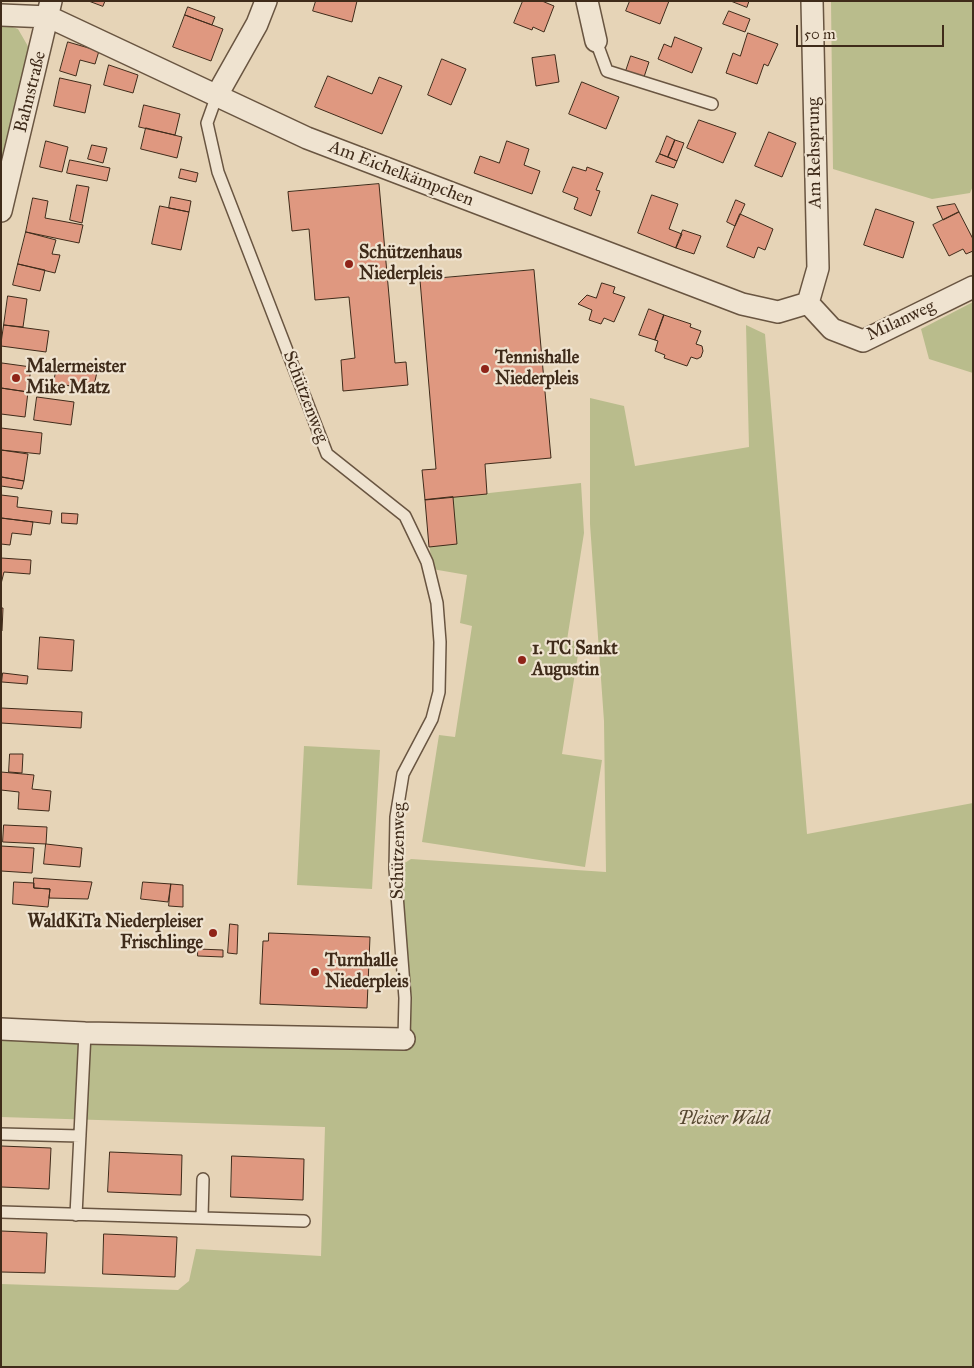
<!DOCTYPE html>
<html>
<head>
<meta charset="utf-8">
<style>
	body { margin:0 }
	#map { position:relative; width:974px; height:1368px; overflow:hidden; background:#e6d4b7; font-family:"IM FELL Great Primer",serif }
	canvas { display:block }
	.frame { position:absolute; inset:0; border:2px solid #3f2b1a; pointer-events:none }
	.scale { position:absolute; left:796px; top:25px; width:148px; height:22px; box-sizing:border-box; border:2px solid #3f2b1a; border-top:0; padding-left:6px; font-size:15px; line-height:18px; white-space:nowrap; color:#3f2b1a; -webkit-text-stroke:4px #efe3d0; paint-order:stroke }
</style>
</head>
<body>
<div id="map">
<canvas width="974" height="1368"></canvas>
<div class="frame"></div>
<div class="scale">50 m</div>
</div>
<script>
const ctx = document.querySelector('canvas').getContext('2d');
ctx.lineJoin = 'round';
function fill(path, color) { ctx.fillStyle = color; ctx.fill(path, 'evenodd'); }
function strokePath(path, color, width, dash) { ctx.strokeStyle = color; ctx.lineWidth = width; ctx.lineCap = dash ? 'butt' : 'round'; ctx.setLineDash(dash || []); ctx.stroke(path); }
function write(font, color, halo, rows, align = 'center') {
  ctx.font = font + ' "IM FELL Great Primer",serif'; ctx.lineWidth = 4.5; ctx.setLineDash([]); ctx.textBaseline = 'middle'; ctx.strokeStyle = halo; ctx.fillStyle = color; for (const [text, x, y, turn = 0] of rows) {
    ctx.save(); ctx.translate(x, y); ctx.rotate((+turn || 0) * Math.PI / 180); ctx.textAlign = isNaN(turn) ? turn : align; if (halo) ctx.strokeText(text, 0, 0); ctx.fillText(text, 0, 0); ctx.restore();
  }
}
const green = new Path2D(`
	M831 1H973V186L970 193 932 199 833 169Z
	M1 23 18 29 29 48 25 74 1 165Z
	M973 302V373L929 359 921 329Z
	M746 325 765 334 807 834 973 803V1367H1V1284L178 1290 189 1281 196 1249 321 1256 325 1127 1 1117V1029L404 1039 395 869 411 859 606 872 604 721 590 524V398L624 406 635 466 749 447Z
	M581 483 584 533 567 640 580 642 562 754 602 760 585 867 422 842 439 735 455 737 472 626 460 623 467 575 432 569 425 500Z
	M304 746 380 750 372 889 297 885Z`);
const building = new Path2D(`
	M89 1H105L103 6Z
	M316 1H357L352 22 313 11Z
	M523 1H542L554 6 544 32 533 27 532 30 514 23Z
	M630 1H669L660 24 626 11Z
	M731 1H749L747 7Z
	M188 7 215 17 212 25 185 15Z
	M729 11 750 19 745 32 723 24Z
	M185 15 223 29 211 61 173 47Z
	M748 33 778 44 768 66 764 64 757 84 726 73 733 53 740 56Z
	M675 37 702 48 692 73 658 59 664 44 671 47Z
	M68 42 99 51 95 64 80 60 76 76 60 71Z
	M555 55 559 82 536 86 532 58Z
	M631 56 649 62 644 77 626 71Z
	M442 59 466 69 451 105 428 95Z
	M109 65 138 75 133 93 104 85Z
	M328 76 372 94 379 77 402 86 382 134 315 107Z
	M60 78 91 85 85 113 54 106Z
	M582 82 619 97 606 129 569 114Z
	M144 105 180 114 175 135 139 127Z
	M699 120 736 133 723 163 687 148Z
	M146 128 182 137 177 158 141 149Z
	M769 132 796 143 782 177 755 166Z
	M667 136 675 140 668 157 660 154Z
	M675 140 684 143 677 161 668 157Z
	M46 141 68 147 62 172 40 167Z
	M507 141 529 149 524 165 540 171 532 194 474 173 480 156 499 163Z
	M92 145 107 148 103 163 88 159Z
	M660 154 677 161 674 168 656 162Z
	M70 160 110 168 107 181 67 173Z
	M573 167 586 171 587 167 603 173 596 190 600 191 591 216 574 209 578 198 563 192Z
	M181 169 198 173 196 182 179 178Z
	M379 184 395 363 406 362 408 385 343 391 341 360 355 358 349 297 315 300 309 229 292 231 288 192Z
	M77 185 89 187 82 223 70 220Z
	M652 195 678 204 669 229 682 234 676 248 638 233Z
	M171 197 191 201 189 212 169 208Z
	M33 198 48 201 45 218 83 225 79 243 26 232Z
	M736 200 745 204 735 226 727 222Z
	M955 204 959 212 943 220 937 207Z
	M160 206 189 212 181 250 152 244Z
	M876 209 914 222 903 258 864 245Z
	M959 212 973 239V251L966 254 963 249 949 256 933 225Z
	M740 214 773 229 765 250 758 247 754 258 727 247Z
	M683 230 701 236 694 254 676 248Z
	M26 232 56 240 52 254 60 255 55 273 18 264Z
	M18 264 45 270 40 291 13 285Z
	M534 270 551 458 485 464 487 494 425 500 422 470 436 469 420 280Z
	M602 283 615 287 613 293 625 297 614 322 604 318 601 324 589 320 592 310 578 304 587 295 596 298Z
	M8 296 27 299 23 327 4 325Z
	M649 309 664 315 655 340 639 335Z
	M664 315 691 324 690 327 701 331 696 344 702 346 703 351 701 357 697 359 691 357 687 366 664 358 665 355 655 351 658 341 655 340Z
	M4 325 49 331 46 352 1 346Z
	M2 363 31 367 28 392 1 388Z
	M57 365 97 372 93 390 54 383Z
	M1 388 28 392 25 417 1 414Z
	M37 397 74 402 71 425 34 420Z
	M1 428 42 433 40 454 1 450Z
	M1 450 28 454 24 481 1 477Z
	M2 477 24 481 22 489 1 486Z
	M1 495 18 497 17 507 52 511 50 524 1 518Z
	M453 497 457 544 429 547 425 500Z
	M62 513 78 514 77 524 62 523Z
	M1 518 33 522 31 535 12 533 10 545 1 544Z
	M1 558 31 560 30 574 4 572 1 584Z
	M1 608H3L2 631H1Z
	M40 637 74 640 72 671 38 669Z
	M3 673 28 676 27 684 2 682Z
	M1 708 82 712 81 728 1 723Z
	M10 754H23L22 773 9 772Z
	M1 772 34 775 32 789 51 791 49 811 18 809 19 792 1 790Z
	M4 825 47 827 46 844 3 842Z
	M46 844 82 848 80 867 44 864Z
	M1 846 34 848 32 873 1 871Z
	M34 878 92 882 88 899 49 898 50 889 34 888Z
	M14 882 34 883V888L50 889 48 907 13 904Z
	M143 882 171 884 168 902 141 899Z
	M171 884 183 885V907L169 906Z
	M230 924 238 925 237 954 228 953Z
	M269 933 370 937 367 1008 260 1004 263 941H268Z
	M198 949 223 950V957L198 956Z
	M1 1146 51 1148 49 1189 1 1187Z
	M110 1152 182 1155 181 1195 108 1192Z
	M232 1156 304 1159 303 1200 231 1197Z
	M1 1231 47 1233 45 1273 1 1272Z
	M104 1234 177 1237 175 1277 103 1274Z`);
const service = new Path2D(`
	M596 41 607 71 712 104
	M217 95 207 123 218 172 327 454 405 516 427 562 437 603 440 642 439 692 432 719 403 774 396 817 395 869 405 998 404 1039
	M1 1134 80 1136
	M1 1212 304 1221
	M76 1215 85 1033
	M202 1218 203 1179`);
const minor = new Path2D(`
	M587 1 596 41
	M1 15 49 17 307 138 742 304 778 312 808 303
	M217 95 257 24 266 1
	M1 211 51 1
	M808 303 818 268 812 1
	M808 303 832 329 863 341 973 287
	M1 1029 85 1033 404 1039`);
const markers = [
	[349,264,5,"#8f2418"],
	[485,369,5,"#8f2418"],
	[16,378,5,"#8f2418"],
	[522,660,5,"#8f2418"],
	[213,933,5,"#8f2418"],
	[315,972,5,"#8f2418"]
];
const streetNames = [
	["Bahnstraße",31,92,-76],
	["Am Rehsprung",815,153,-91],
	["Am Eichelkämpchen",401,174,21],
	["Milanweg",901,321,-25],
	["Schützenweg",305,397,69],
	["Schützenweg",399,851,-89]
];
const poiNames = [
	["Schützenhaus",359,254],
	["Niederpleis",359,275],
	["Tennishalle",495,359],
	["Niederpleis",495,380],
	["Malermeister",26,368],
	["Mike Matz",26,389],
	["1. TC Sankt",532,650],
	["Augustin",532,671],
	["WaldKiTa Niederpleiser",203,923,"right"],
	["Frischlinge",203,944,"right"],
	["Turnhalle",325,962],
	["Niederpleis",325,983]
];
const parkNames = [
	["Pleiser Wald",724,1120]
];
fill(green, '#b9bc8c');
fill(building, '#df9880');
strokePath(building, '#3f2b1a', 1);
strokePath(service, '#695541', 14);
strokePath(minor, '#695541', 24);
strokePath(service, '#efe3d0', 11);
strokePath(minor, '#efe3d0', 21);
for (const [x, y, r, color] of markers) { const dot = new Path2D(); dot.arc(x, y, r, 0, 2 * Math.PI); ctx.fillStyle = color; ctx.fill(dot); strokePath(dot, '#efe3d0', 2); }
write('18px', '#3f2b1a', '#efe3d0', streetNames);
write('bold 18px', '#3f2b1a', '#efe3d0', poiNames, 'left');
write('italic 18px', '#574831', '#efe3d0', parkNames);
</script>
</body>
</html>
